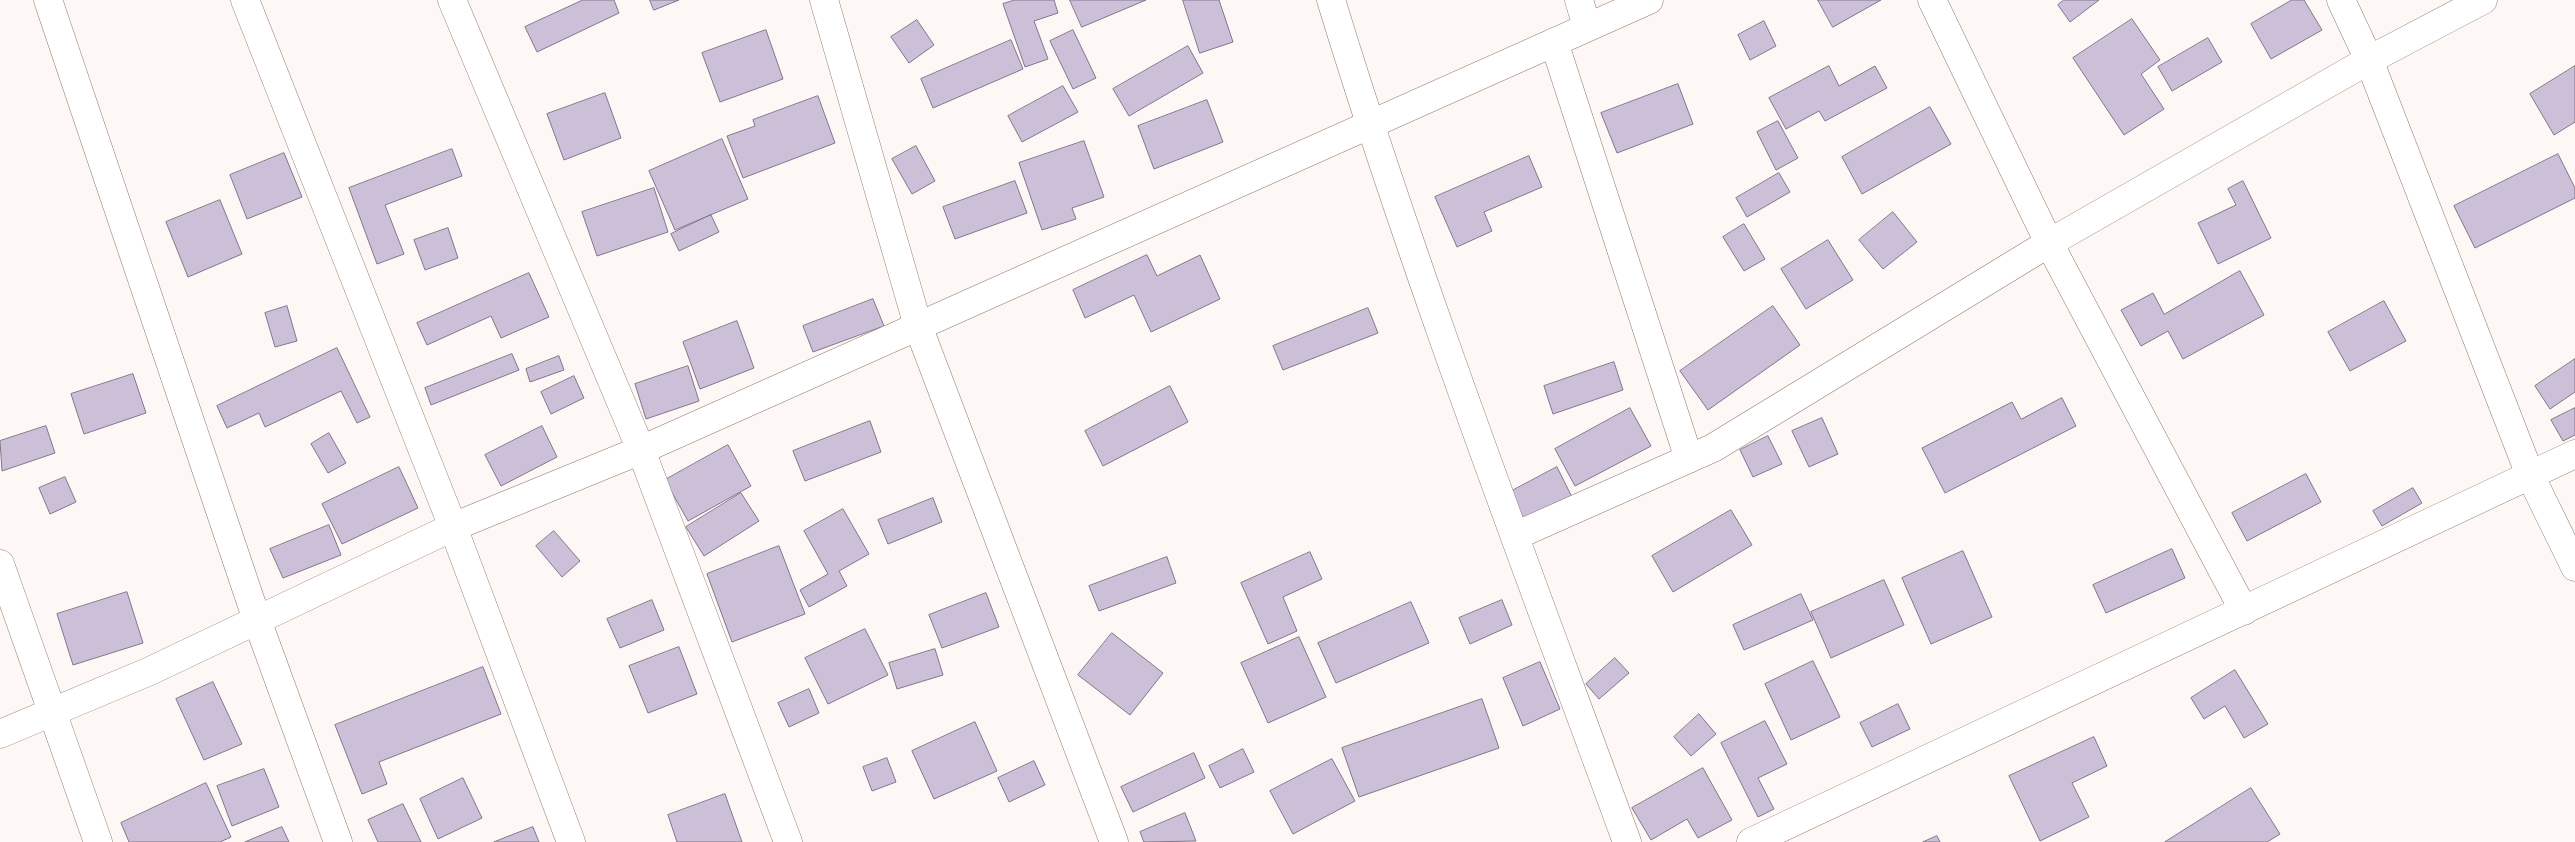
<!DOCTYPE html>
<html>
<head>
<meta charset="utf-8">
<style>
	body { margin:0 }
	canvas { display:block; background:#fdf7f5 }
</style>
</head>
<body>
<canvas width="2575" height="842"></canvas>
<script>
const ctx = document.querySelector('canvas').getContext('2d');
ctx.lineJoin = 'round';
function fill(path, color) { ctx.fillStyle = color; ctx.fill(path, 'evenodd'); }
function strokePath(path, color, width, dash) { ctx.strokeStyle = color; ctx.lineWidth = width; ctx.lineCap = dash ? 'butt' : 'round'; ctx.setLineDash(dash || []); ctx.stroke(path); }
const building = new Path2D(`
	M583 0H614L619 13 537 52 525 27Z
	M650 0H679L654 10Z
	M1015 0H1054L1058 13 1034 21 1048 59 1025 67 1003 4Z
	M1070 0H1146L1082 27Z
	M1183 0H1219L1233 42 1200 53Z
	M1818 0H1881L1833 27Z
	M2064 0H2099L2070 22 2058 5Z
	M2292 0H2304L2322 30 2271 59 2251 24Z
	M2132 19 2160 60 2141 74 2164 109 2124 135 2073 58Z
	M917 20 934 45 909 63 891 37Z
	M1764 21 1776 46 1750 60 1738 35Z
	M766 30 783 79 720 102 702 53Z
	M1073 30 1096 78 1073 89 1050 41Z
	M2208 38 2222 62 2172 91 2158 67Z
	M1011 40 1023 69 933 108 921 79Z
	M1188 46 1203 73 1129 116 1113 89Z
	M1829 66 1839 86 1875 66 1887 88 1825 121 1819 111 1786 129 1769 98Z
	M2575 66V122L2554 135 2530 94Z
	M1678 84 1693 124 1617 153 1601 113Z
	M1063 86 1078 112 1022 142 1008 116Z
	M605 93 621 138 564 160 547 114Z
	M818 96 835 143 743 178 727 136 755 126 753 120Z
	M1207 100 1223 142 1154 169 1138 126Z
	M1930 107 1951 144 1862 194 1842 157Z
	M1778 121 1798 158 1776 170 1757 132Z
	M722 139 748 199 675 230 649 171Z
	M1084 141 1104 197 1072 208 1076 219 1042 230 1019 163Z
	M916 146 935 181 912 194 892 159Z
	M452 149 462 176 385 205 404 254 377 264 349 188Z
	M284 153 302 197 247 219 230 175Z
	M2558 154 2575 188V198L2475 248 2454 206Z
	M1529 156 1542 187 1484 212 1492 231 1457 247 1435 197Z
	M1779 173 1790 192 1747 217 1736 198Z
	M1015 181 1027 213 955 239 943 207Z
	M2243 181 2271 238 2218 264 2198 223 2236 205 2228 189Z
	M654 188 668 232 597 256 582 212Z
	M220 200 242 254 188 277 166 222Z
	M1893 212 1917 242 1883 269 1859 240Z
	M711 215 719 232 679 251 671 234Z
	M1744 224 1765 259 1744 271 1723 237Z
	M448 228 458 258 425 270 414 240Z
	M1828 240 1853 280 1806 309 1781 269Z
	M1147 255 1157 276 1200 255 1220 299 1151 332 1134 295 1085 318 1073 290Z
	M2240 271 2264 315 2183 359 2168 331 2141 346 2121 310 2153 293 2164 314Z
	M529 273 549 317 501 338 491 316 427 345 417 323Z
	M873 299 884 326 813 352 803 326Z
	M2384 301 2406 341 2350 371 2328 332Z
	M287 306 297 341 275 347 265 313Z
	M1773 306 1800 345 1708 410 1680 371Z
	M1368 308 1378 333 1283 370 1273 346Z
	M737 321 754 368 700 389 683 342Z
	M337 348 370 417 357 423 341 391 265 427 259 413 227 428 217 406Z
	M512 354 519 370 431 405 425 388Z
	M559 356 564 370 530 382 526 369Z
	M2575 359V392L2550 409 2535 386Z
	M1614 362 1623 390 1553 414 1544 386Z
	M688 366 699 401 646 419 635 384Z
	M133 374 146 413 84 434 71 394Z
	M574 376 584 398 551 414 541 392Z
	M1170 386 1188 422 1103 466 1085 431Z
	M2062 398 2076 426 1945 493 1922 448 2012 402 2021 419Z
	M1630 408 1651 446 1575 486 1555 449Z
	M2575 408V435L2563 441 2551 420Z
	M1822 418 1838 454 1809 467 1792 431Z
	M870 421 881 452 805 481 793 451Z
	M46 426 55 453 2 471 0 441Z
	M542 426 557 457 501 486 485 455Z
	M329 433 346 463 328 473 311 444Z
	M1768 436 1782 464 1753 477 1740 450Z
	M728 445 751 486 688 521 665 480Z
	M399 467 418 508 342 544 322 504Z
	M1557 467 1572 497 1525 522 1510 492Z
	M2306 474 2321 502 2247 541 2232 513Z
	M65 477 76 502 50 514 39 488Z
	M2413 488 2422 503 2382 526 2373 511Z
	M741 493 759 521 704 556 686 527Z
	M933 498 942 522 888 544 878 520Z
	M843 509 869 554 839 571 847 586 809 607 800 590 828 574 804 531Z
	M1731 510 1752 545 1673 592 1652 556Z
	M329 525 341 555 283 578 270 549Z
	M554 531 580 561 562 577 536 546Z
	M779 546 805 614 732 642 707 574Z
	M2172 549 2185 578 2106 613 2093 585Z
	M1963 551 1992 617 1931 644 1902 578Z
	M1310 552 1322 579 1283 597 1297 631 1268 644 1241 583Z
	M1167 557 1176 583 1099 611 1089 586Z
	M1884 580 1904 625 1831 658 1811 612Z
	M127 592 143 643 73 665 57 614Z
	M986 593 999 627 942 648 929 615Z
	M1801 594 1813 620 1744 650 1733 625Z
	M652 600 664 630 620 648 607 619Z
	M1502 600 1512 625 1470 644 1459 618Z
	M1411 602 1429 643 1336 683 1318 643Z
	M865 629 888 675 828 704 805 658Z
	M1112 633 1163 673 1130 715 1078 675Z
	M1299 637 1326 697 1268 723 1241 663Z
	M679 647 697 694 648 713 629 666Z
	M935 649 943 675 897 689 889 663Z
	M1615 658 1629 673 1599 699 1586 684Z
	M1813 661 1840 717 1791 740 1765 684Z
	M1540 662 1560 709 1523 726 1503 678Z
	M483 667 501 714 379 762 387 784 362 794 335 725Z
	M2235 670 2268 724 2244 738 2225 706 2204 719 2191 698Z
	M213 682 242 744 204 760 176 699Z
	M809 689 819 713 789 727 778 703Z
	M1482 699 1499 748 1359 797 1342 748Z
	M1898 704 1910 729 1872 747 1860 723Z
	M1699 714 1716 734 1691 756 1674 737Z
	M1765 721 1787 764 1758 778 1774 809 1758 817 1721 743Z
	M975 722 997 771 934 799 912 751Z
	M2094 737 2107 766 2072 783 2089 817 2040 841 2009 776Z
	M1243 749 1254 772 1220 788 1209 766Z
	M1194 753 1205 778 1133 812 1121 787Z
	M887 758 896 782 872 791 863 767Z
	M1332 759 1355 801 1293 834 1270 791Z
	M1034 761 1045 785 1009 802 998 778Z
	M1703 768 1732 820 1698 838 1687 819 1651 840 1632 808Z
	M264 769 279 807 232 826 217 786Z
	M463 778 482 818 438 839 420 799Z
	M206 783 231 837 220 842H129L121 823Z
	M2251 788 2280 834 2267 842H2165Z
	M725 794 742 842H677L668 815Z
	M403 804 421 842H378L368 820Z
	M1185 813 1196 841 1144 842 1140 832Z
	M282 827 289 842H245Z
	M533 827 539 842H494Z
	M1937 836 1940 842H1923Z`);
const minor = new Path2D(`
	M48 0 257 620 338 842
	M245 0 453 527 571 842
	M452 0 641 450 788 842
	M824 0 918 326 1114 842
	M1331 0C1418 284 1525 563 1627 842
	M1579 0 1587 27
	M1932 0 2049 243 2244 611
	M2341 0 2369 60 2530 475 2575 567
	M1554 42 1689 459
	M1515 536 1713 448 2049 243 2369 60 2483 0
	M0 564 98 842
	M0 734 150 671 453 527 641 450 1649 0
	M1751 842 2575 454`);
fill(building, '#ccc0d8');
strokePath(building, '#82768d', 1);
strokePath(minor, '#94796f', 29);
strokePath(minor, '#fff', 28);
</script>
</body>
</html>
